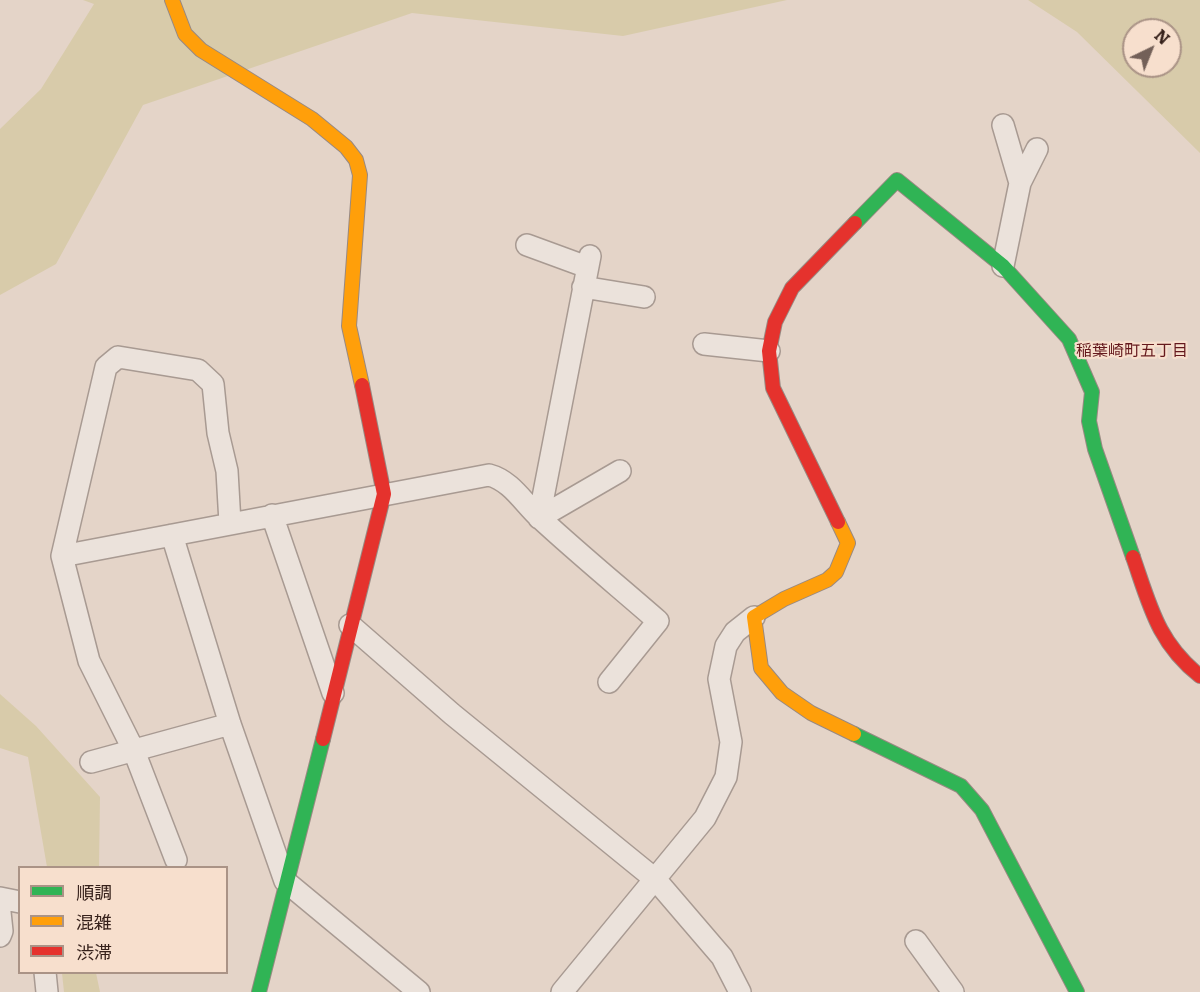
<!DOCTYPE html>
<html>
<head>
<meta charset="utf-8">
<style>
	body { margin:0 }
	#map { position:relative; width:1200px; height:992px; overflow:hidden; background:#e4d4c8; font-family:Literata,"Noto Sans JP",serif }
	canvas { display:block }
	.legend { position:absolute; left:18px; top:866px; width:210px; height:108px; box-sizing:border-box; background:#f7dfcd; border:2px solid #aa9386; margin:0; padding:8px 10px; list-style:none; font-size:18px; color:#36211b }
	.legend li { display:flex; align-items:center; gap:12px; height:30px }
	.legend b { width:30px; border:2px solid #aa9386 }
	.north { position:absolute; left:1122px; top:18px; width:60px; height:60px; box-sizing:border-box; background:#f7dfcd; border:2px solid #aa9386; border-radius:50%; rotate:43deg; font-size:16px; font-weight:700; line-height:24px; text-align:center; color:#36211b }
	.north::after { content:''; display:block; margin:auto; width:21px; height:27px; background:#736058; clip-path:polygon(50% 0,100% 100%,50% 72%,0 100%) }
</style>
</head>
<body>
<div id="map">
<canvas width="1200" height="992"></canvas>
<ul class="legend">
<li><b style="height:8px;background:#30b455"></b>順調</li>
<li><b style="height:8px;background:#ff9f0a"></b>混雑</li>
<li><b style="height:8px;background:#e5322d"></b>渋滞</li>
</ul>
<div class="north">N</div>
</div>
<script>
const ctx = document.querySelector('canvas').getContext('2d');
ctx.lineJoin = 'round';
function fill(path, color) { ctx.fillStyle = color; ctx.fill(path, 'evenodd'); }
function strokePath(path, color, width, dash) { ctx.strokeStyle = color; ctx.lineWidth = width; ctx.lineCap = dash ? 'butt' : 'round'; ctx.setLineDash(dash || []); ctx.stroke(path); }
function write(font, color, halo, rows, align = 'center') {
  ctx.font = font + ' Literata,"Noto Sans JP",serif'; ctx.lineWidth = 4.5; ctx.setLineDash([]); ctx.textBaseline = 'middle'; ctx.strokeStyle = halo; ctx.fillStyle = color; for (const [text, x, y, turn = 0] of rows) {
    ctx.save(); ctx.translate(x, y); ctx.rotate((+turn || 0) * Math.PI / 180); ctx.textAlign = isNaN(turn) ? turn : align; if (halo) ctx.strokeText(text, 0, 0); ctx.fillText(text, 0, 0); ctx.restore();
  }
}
const green = new Path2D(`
	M83 0H787L623 36 412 13 143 105 56 264 0 295V129L41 89 94 4Z
	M1028 0H1200V153L1077 32ZM1134 30H1170V66H1134Z
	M0 694 36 726 100 797 99 867H47L28 757 0 748Z
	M62 973H96L100 992H64Z`);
const street = new Path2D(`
	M1003 125 1020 183 1003 266
	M1020 183 1037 149
	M527 245 587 267
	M583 287 644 297
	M704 344 769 351
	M272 515 333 693
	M539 518 590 256
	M539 518 620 471
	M172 535 230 724 285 881 419 992
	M62 556 489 475C512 481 524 504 541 519 579 554 619 587 658 621L609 682
	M350 625 452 714 656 880 722 957 740 992
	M91 762 230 724
	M176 860 134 751 89 661 62 556 106 367 118 357 198 370 213 384 218 433 227 471 230 523
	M0 898 20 902
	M0 912 2 931 0 936
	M916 941 953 992
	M45 972 47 992
	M562 992 705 818 726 777 731 742 719 679 726 646 735 632 754 617`);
const fast = new Path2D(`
	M855 223 897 180 1003 266 1069 339 1092 392 1089 421 1095 449 1133 557
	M854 734 961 786 982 810 1077 992
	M259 992 323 739`);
const slow = new Path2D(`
	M172 0 185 34 201 50 312 119 346 147 356 160 360 175 349 326 362 385
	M838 522 848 543 836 572 827 580 784 599 754 617 761 668 782 693 811 713 854 734`);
const jam = new Path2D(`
	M838 522 773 388 769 351 775 322 792 288 855 223
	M1133 557C1150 606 1158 643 1200 676
	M323 739 384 494 362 385`);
const neighbourhoodNames = [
	["稲葉崎町五丁目",1132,351]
];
fill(green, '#d8cbaa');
strokePath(street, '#a89a92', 24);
strokePath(fast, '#988982', 16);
strokePath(slow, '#988982', 16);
strokePath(jam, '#988982', 16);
strokePath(street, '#ebe2db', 21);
strokePath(fast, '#30b455', 14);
strokePath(slow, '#ff9f0a', 14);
strokePath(jam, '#e5322d', 14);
write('16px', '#65191d', '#f7dfcd', neighbourhoodNames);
</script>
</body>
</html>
